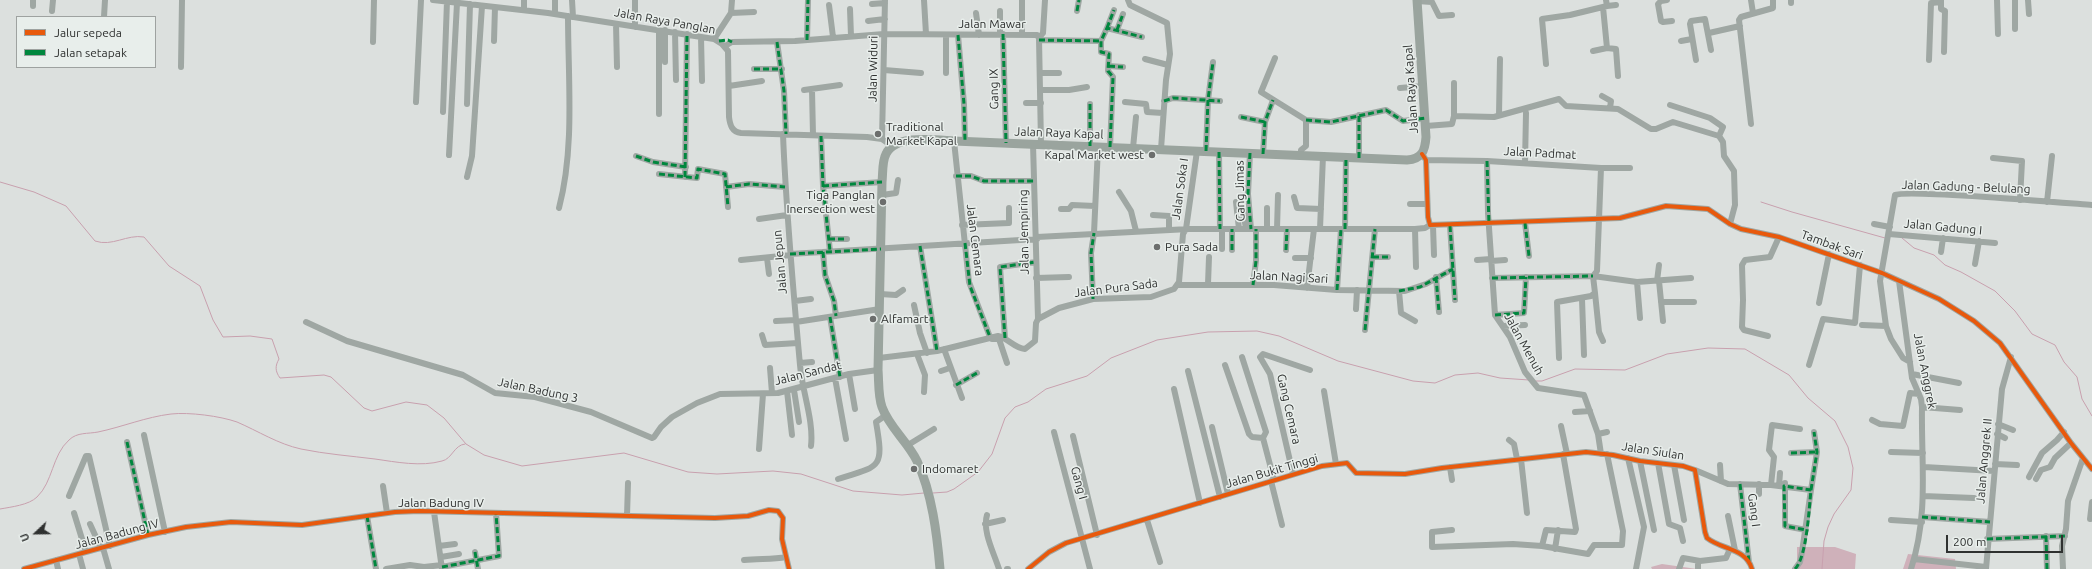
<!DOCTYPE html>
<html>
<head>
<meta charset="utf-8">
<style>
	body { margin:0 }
	#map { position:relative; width:2092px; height:569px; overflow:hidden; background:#dce0de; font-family:Ubuntu,sans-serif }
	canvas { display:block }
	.legend { position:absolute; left:16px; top:16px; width:140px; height:52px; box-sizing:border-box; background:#e8eeeb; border:1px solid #9ea2a0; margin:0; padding:5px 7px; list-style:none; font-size:12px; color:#2f3130 }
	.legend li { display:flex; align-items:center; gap:8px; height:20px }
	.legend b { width:20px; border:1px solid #9ea2a0 }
	.north { position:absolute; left:16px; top:513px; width:40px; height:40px; -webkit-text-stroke:3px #e8eeeb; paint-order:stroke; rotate:248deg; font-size:11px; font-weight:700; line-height:16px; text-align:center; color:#2f3130 }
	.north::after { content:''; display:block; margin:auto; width:14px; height:18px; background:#2f3130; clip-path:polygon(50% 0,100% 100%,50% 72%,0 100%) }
	.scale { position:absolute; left:1946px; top:535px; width:117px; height:18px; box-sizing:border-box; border:2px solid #2f3130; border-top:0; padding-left:5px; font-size:12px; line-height:14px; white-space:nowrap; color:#2f3130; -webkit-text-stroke:3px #e8eeeb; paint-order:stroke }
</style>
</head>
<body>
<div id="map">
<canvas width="2092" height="569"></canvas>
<ul class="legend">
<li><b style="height:5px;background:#e8590c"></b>Jalur sepeda</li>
<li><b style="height:5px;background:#00873e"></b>Jalan setapak</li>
</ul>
<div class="north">U</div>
<div class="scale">200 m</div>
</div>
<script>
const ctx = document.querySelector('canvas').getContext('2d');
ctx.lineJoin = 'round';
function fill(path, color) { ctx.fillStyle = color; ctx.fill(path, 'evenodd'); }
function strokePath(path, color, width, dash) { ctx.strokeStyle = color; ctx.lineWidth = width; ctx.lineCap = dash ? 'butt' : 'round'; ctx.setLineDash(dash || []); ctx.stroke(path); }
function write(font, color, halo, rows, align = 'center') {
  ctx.font = font + ' Ubuntu,sans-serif'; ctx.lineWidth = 3; ctx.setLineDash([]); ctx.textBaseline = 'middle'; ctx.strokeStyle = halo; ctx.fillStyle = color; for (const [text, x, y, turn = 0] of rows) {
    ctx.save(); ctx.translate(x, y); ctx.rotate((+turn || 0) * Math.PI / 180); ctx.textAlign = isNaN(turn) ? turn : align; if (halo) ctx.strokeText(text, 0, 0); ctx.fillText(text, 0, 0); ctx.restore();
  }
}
const forest = new Path2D(`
	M1797 547H1835L1856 554 1855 569H1797Z
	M1908 554 1955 559 1956 569H1903Z
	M1662 564 1697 569H1652L1651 567Z`);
const stream = new Path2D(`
	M0 182 34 192 66 206 95 241C112 247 127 234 144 237L169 266 200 286 213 320 223 337 250 336 272 339 279 359C275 366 275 371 280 378L324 375 331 377 364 408 372 411 406 402 427 405 444 418 466 444 484 455 522 466 624 453 688 472 717 474 773 471 801 474 853 491 902 495 924 493
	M1761 202 1792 212 1885 238
	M1902 238 1914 248 1934 255 1945 265 1961 272 1995 291 2015 311 2032 334 2055 345 2064 362 2077 377 2082 399 2092 416
	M1536 381H1542L1575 369 1625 370 1667 354 1708 348 1745 349 1789 375 1808 398 1835 421 1848 447 1853 468 1851 490 1834 514 1828 527 1824 541 1822 569
	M933 493 947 492 954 489 978 472 992 454 1005 418 1015 407 1028 402 1046 389 1087 376 1111 358 1157 340 1208 332 1257 331 1279 336 1338 361 1413 381 1435 383 1455 375 1478 373 1500 378 1529 380
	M0 509C11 507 29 505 37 497 53 482 52 455 69 440 77 432 88 434 98 432 122 427 146 417 171 414 189 412 220 416 237 422 258 431 278 444 301 449 325 454 351 456 375 459 396 462 421 467 442 461 452 459 454 445 465 444`);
const minor = new Path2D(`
	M433 0 548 13 714 39 722 44 728 51 729 117C730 125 732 132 741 133L867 137 882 139 892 146
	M524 0V10
	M555 0V14
	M572 0 573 17
	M924 0 926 34
	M1128 0 1130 5 1167 23 1170 54 1166 80 1161 149
	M1667 0 1661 1 1658 4 1661 21 1663 22 1672 21
	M1751 0 1753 13
	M1791 0V3
	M1997 0 1998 34
	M2015 0V29
	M2028 0 2029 14
	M1417 1 1432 2 1439 16 1452 15
	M1941 2V9L1945 11 1944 52
	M872 4 885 3
	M829 5 833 37
	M33 6V0
	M1607 6 1616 5
	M1603 7 1607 48 1616 49 1618 76
	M850 9 851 36
	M52 11 53 0
	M1077 11 1079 0
	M731 13 754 12
	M976 13 979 35
	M104 17 105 0
	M868 21 885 19
	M616 24 617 67
	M635 27V0
	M1107 28 1114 10
	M665 30V62
	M1117 30 1123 14
	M675 32 676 80
	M1709 33 1740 26
	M1000 34V11
	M1003 34 1006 143
	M958 35 964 104 965 141
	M1022 35V0
	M701 37 702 81
	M1039 38 1043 33 1045 0
	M714 39 731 13 732 0
	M807 40 808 0
	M1039 40 1101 41
	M494 41 495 7
	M1681 41 1692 39
	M373 42 374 0
	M777 42 784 91 786 134
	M725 46 732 42 795 41 884 34 1037 35 1039 38 1041 144
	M1593 51 1607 48
	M1275 58 1261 92 1306 120V146L1301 150V155
	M1145 59 1168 65
	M1696 60 1690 24 1691 21 1705 19 1711 50
	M1929 60 1931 3 1941 2V0
	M1546 64 1542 19 1570 15 1607 6 1606 0
	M1109 66 1123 67
	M181 67 182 0
	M754 69H782
	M884 70 921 73
	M946 73V36
	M1041 73H1059
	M729 86 762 81
	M1400 88 1423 86
	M804 90 840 85
	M812 90 813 135
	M1041 90H1069L1087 87
	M1602 96 1611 101 1610 108
	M1164 101 1173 98 1220 101
	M416 102 421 0
	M1125 102 1146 104 1147 112 1163 113
	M1026 103H1041
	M467 104 470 4
	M1670 105 1710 118 1723 127 1719 136 1723 142 1724 156 1734 171 1735 205 1730 224
	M443 112 447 1
	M659 114V30
	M1499 115 1500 59
	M1454 116V83
	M1241 117 1265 122
	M1306 120 1331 122 1386 110 1403 121 1426 118
	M1751 124 1739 20 1741 17 1773 8V0
	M1426 126 1452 124 1454 116 1494 117 1559 99 1566 106 1618 109 1651 129H1656L1673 122 1719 136
	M783 134C786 211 793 288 800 365 802 391 814 421 811 446
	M821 136 823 186 830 251
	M882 139 885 0
	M954 141 969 282 990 337
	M1033 144 1038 319
	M1090 146V104
	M1110 147 1113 77 1108 71 1109 54 1101 52V41L1107 28 1142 37
	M1133 148 1136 117
	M1206 151 1208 100 1213 62
	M1219 152 1220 229
	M1250 153 1248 194 1251 229
	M1263 154 1265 122 1273 100
	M1422 154 1426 160 1428 217 1430 225 1620 218 1666 206 1708 209 1730 224 1741 229 1779 237 1882 273 1939 299 1974 321 2000 343 2071 443 2092 469
	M449 155 457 3
	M636 156 653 162 686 167
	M1359 158V115
	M1993 158 2022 161 2020 200
	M1426 160 1487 161 1601 168 1597 271 1593 276 1637 282 1691 278
	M1487 161 1488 213 1495 315 1510 337 1525 372 1538 388 1584 395 1598 434 1601 454
	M1525 163 1526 113
	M1601 168H1630
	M659 174 697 178 698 169 725 174 728 207
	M956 176H971L984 181H1034
	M467 177 472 156 482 6
	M685 177 687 34
	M823 186 882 182
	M726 187 749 184 785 187
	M1119 192 1131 211 1136 231
	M882 195 896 193 898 180
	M1294 197 1297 208 1321 209
	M1236 202 1239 229
	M2047 202 2052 156
	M1410 204H1427
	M559 208C575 147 568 79 568 16
	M1267 208V229
	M1061 209H1069L1072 205 1095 206
	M1243 209 1246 229
	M1153 215 1169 216V230
	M759 219 787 215
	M1525 223 1529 256
	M1874 224 1890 227
	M962 225 1009 223V208
	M1433 226 1434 255
	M1450 226 1455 300
	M1277 229 1278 195
	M1320 229 1323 156
	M1345 229 1346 157
	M1415 229 1416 267
	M1889 234 1995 243
	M1037 237 1189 229H1415L1425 228 1430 225
	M829 239H847
	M920 246 937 351
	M1222 249V229
	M1232 250V229
	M1286 250 1287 229
	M823 252 825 275 834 301 836 316
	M1941 252 1943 238
	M790 254 1037 239
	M1373 257H1388
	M767 258 769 274
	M1295 258H1311
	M741 260 791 255
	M1477 260 1491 259
	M1491 261 1505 260
	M1975 264 1979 241
	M1436 277 1439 312
	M1036 278 1069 277
	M1492 278 1593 276 1595 293 1591 296 1557 302 1559 358
	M1657 281 1659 265
	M1659 281 1663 321
	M1899 281 1912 378 1921 399 1922 407C1921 464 1929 513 1911 569
	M1637 282 1640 318
	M1208 284 1209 257
	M1178 285H1274L1337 290 1405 291 1426 284 1453 269
	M1253 285 1256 261V229
	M1307 288 1314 229
	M1337 290 1341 229
	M1399 291 1401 313 1415 321
	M1595 293 1599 332 1603 341
	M880 294 896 295 903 290
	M1093 299 1091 253 1094 233 1098 147
	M1582 299 1584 355
	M795 301 811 299
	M1661 302H1694
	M1819 303 1829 254
	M914 305 920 333 927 353
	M1356 309 1357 290
	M1495 315 1524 313 1526 277
	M830 317 840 377
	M776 321 796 320
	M306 322 347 341 463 375 495 393 535 397 591 412 652 438 654 437 661 427 672 417 697 403 720 394 778 393 849 374 878 370
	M796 322 880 309
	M1862 325 1886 326
	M1503 326 1525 325
	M1365 330 1375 229
	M762 335 765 345 798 343
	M1768 336 1744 330 1742 327 1743 300 1742 265 1745 260 1770 257 1779 237
	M1005 338 1000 267 1036 262
	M992 339H999L1007 363
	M944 349 962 398
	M917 354 925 375 924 392
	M1242 357 1266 432 1263 438
	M879 358 937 351 998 336C1008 338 1014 348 1025 349L1035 341 1036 323 1038 319 1059 308 1093 299 1151 297 1174 289 1179 282 1183 234 1186 229 1197 151
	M1910 362 1903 358 1891 339 1886 326 1880 281 1895 195C1906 189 2066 203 2092 205
	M800 363 812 362
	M1225 365 1249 434 1252 437 1263 438 1274 480
	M1809 365 1823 319 1855 323 1860 265
	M770 368 772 393
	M941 371 950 368
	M1188 371 1220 497
	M849 374 855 409
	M1912 374 1959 383
	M835 378 846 439
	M956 385 977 373
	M1174 389 1200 503
	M794 390 799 422
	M787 391 792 435
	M1324 391 1336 464
	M1922 407 1960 410
	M1575 412 1590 411
	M1872 420 1880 424 1903 426 1910 393 1919 394
	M1998 424 2013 430
	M1561 426 1567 454
	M1212 427 1228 494
	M1054 432 1090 569
	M1598 434 1607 432
	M1997 434 2005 438
	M144 435 165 532
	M1073 436 1097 535
	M1509 440 1514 444 1517 459
	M127 442 148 535
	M908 445 934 429
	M759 449 763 394
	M1891 452 1923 453
	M1791 453 1817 452
	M1628 458 1644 527 1636 569
	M1521 459 1527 513
	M1640 461 1654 530
	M1658 463 1669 524 1680 528 1683 541
	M1995 464 2017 465
	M1674 465 1684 520
	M1720 465 1721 481
	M1450 467 1452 480
	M1924 467 1994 471
	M1695 470 1728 484 1771 485 1811 490 1802 552 1800 562 1795 569
	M1293 474 1270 374 1260 357 1263 354 1310 370
	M2029 477 2042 453 2057 440 2064 432
	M838 479C881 466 884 468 876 422L886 415
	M2036 479 2041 470 2050 467 2055 458 2071 443
	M1271 481 1282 525
	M1785 483V526L1806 530
	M1740 484 1749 562
	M1759 484V494
	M1771 485 1774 457 1769 450 1772 425 1800 429
	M383 486 387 513
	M1779 486 1780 473
	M1811 490 1817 452 1814 432
	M69 496 86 456H89L110 546
	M1923 496 1974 498
	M434 512 442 569
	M74 513 86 552
	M987 515C982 531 994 553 999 569
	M367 516 376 569
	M627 516 628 483
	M1728 516 1735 550
	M1922 517 1990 522
	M2090 519 2092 502
	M1147 520 1160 562
	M1891 520 1922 522
	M90 524 101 548
	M985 524 1003 520
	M1452 530 1432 532V547L1513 544 1542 546 1546 530 1575 532 1576 529 1563 454
	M2046 536 2047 569
	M1987 539 2065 536
	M439 546 455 544
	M1542 546 1588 554 1594 545H1622L1623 531 1607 454
	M103 548 109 569
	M1555 549 1558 530
	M475 552 478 569
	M79 554 83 569
	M441 557 459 554
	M1914 559 1986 567
	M56 560 58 569
	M744 560C758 558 772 560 786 557
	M1698 561V569
	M442 567 499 556 496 513
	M24 569 148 535 186 527 231 522 302 525 395 512 419 511 715 518 748 516 769 510 778 511 783 518 782 539 789 569
	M386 569 410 565 424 567 442 565
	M1007 569H1008
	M1028 569 1049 552 1066 543 1322 466 1347 463 1356 473 1405 474 1442 468 1586 452 1613 455 1640 461 1683 466 1695 470 1705 532 1707 538C1722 550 1746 548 1752 569
	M1679 569 1683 558 1700 561 1726 558 1730 549
	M1986 569 2002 389 2011 357
	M2063 569 2062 546 2066 529 2068 501 2083 458`);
const highway = new Path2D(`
	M940 569C937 534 932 493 917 461 908 442 889 427 882 407 878 396 879 382 878 370L882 182C883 173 882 161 886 154 895 134 936 140 954 141L1407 160C1422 159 1425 151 1426 137L1417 0`);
const quiet = new Path2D(`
	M1077 11 1079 0
	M1107 28 1114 10
	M1117 30 1123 14
	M1003 34 1006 143
	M958 35 964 104 965 141
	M807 40 808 0
	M1039 40 1101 41
	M719 41 728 40 732 42
	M777 42 784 91 786 134
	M1109 66 1123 67
	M754 69H782
	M1164 101 1173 98 1220 101
	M1241 117 1265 122
	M1306 120 1331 122 1386 110 1403 121 1426 118
	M821 136 823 186 830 251
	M1090 146V104
	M1110 147 1113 77 1108 71 1109 54 1101 52V41L1107 28 1142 37
	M1206 151 1208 100 1213 62
	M1219 152 1220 229
	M1250 153 1248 194 1251 229
	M1263 154 1265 122 1273 100
	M636 156 653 162 686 167
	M1359 158V115
	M1487 161 1489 224
	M659 174 697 178 698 169 725 174 728 207
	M956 176H971L984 181H1034
	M685 177 687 34
	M823 186 882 182
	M726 187 749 184 785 187
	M1525 223 1529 256
	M1450 226 1455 300
	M1345 229 1346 157
	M829 239H847
	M965 243 970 286 990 337
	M920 246 937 351
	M1232 250V229
	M1286 250 1287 229
	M823 252 825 275 834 301 836 316
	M790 254 881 249
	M1373 257H1388
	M1436 277 1439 312
	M1492 278 1593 276
	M1253 285 1256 261V229
	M1337 290 1341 229
	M1399 291 1420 287 1453 269
	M1093 299 1091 253 1094 233
	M1495 315 1524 313 1526 277
	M830 317 840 377
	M1365 330 1375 229
	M1005 338 1000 267 1036 262
	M956 385 977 373
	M127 442 148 535
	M1791 453 1817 452
	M1740 484 1749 562
	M1811 490 1817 452 1814 432
	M367 516 376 569
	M1922 517 1990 522
	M2046 536 2047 569
	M1987 539 2065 536
	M475 552 478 569
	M442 567 499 556 496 513
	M1795 569C1807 557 1809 508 1811 490L1784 486 1785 526 1806 530`);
const cycleway = new Path2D(`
	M1422 154 1426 160 1428 217 1430 225 1620 218 1666 206 1708 209 1730 224 1741 229 1779 237 1882 273 1939 299 1974 321 2000 343 2071 443 2092 469
	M24 569 148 535 186 527 231 522 302 525 395 512 419 511 715 518 748 516 769 510 778 511 783 518 782 539 789 569
	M1028 569 1049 552 1066 543 1322 466 1347 463 1356 473 1405 474 1442 468 1586 452 1613 455 1640 461 1683 466 1695 470 1705 532 1707 538C1722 550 1746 548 1752 569`);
const markers = [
	[878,134,4,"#6c6e6d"],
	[1152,155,4,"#6c6e6d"],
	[883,202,4,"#6c6e6d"],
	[1157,247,4,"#6c6e6d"],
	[873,319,4,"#6c6e6d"],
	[914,469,4,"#6c6e6d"]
];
const streetNames = [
	["Jalan Raya Panglan",665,21,10],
	["Jalan Mawar",992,24],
	["Jalan Widuri",873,69,-89],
	["Gang IX",994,89,-91],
	["Jalan Raya Kapal",1411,89,-94],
	["Jalan Raya Kapal",1059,133,2],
	["Jalan Padmat",1540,153,3],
	["Jalan Gadung - Belulang",1966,187,2],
	["Jalan Soka I",1180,189,-82],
	["Gang Jimas",1240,191,-91],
	["Jalan Gadung I",1943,227,5],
	["Jalan Jempiring",1024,232,-91],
	["Jalan Cemara",975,240,83],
	["Tambak Sari",1832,245,20],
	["Jalan Jepun",780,262,-95],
	["Jalan Nagi Sari",1289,277,3],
	["Jalan Pura Sada",1116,288,-7],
	["Jalan Menuh",1524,344,61],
	["Jalan Anggrek",1925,371,79],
	["Jalan Sandat",808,373,-14],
	["Jalan Badung 3",538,390,12],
	["Gang Cemara",1289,409,77],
	["Jalan Siulan",1653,451,9],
	["Jalan Anggrek II",1984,461,-85],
	["Jalan Bukit Tinggi",1272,471,-16],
	["Gang I",1079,483,75],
	["Jalan Badung IV",441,503],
	["Gang I",1754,510,83],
	["Jalan Badung IV",117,534,-15]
];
const poiNames = [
	["Traditional",886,127],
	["Market Kapal",886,141],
	["Kapal Market west",1144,155,"right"],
	["Tiga Panglan",875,195,"right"],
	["Inersection west",875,209,"right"],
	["Pura Sada",1165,247],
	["Alfamart",881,319],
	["Indomaret",922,469]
];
fill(forest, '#cfb1ba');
strokePath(stream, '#c8a0ae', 1);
strokePath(minor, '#9fa7a3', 6);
strokePath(highway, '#9aa49e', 9);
strokePath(quiet, '#00873e', 3, [6, 3]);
strokePath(cycleway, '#e8590c', 4);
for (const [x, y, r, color] of markers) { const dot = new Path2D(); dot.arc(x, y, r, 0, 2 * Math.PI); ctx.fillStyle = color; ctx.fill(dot); strokePath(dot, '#e8eeeb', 1.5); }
write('12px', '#2f3130', '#e8eeeb', streetNames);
write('12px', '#2f3130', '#e8eeeb', poiNames, 'left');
</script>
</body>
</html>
